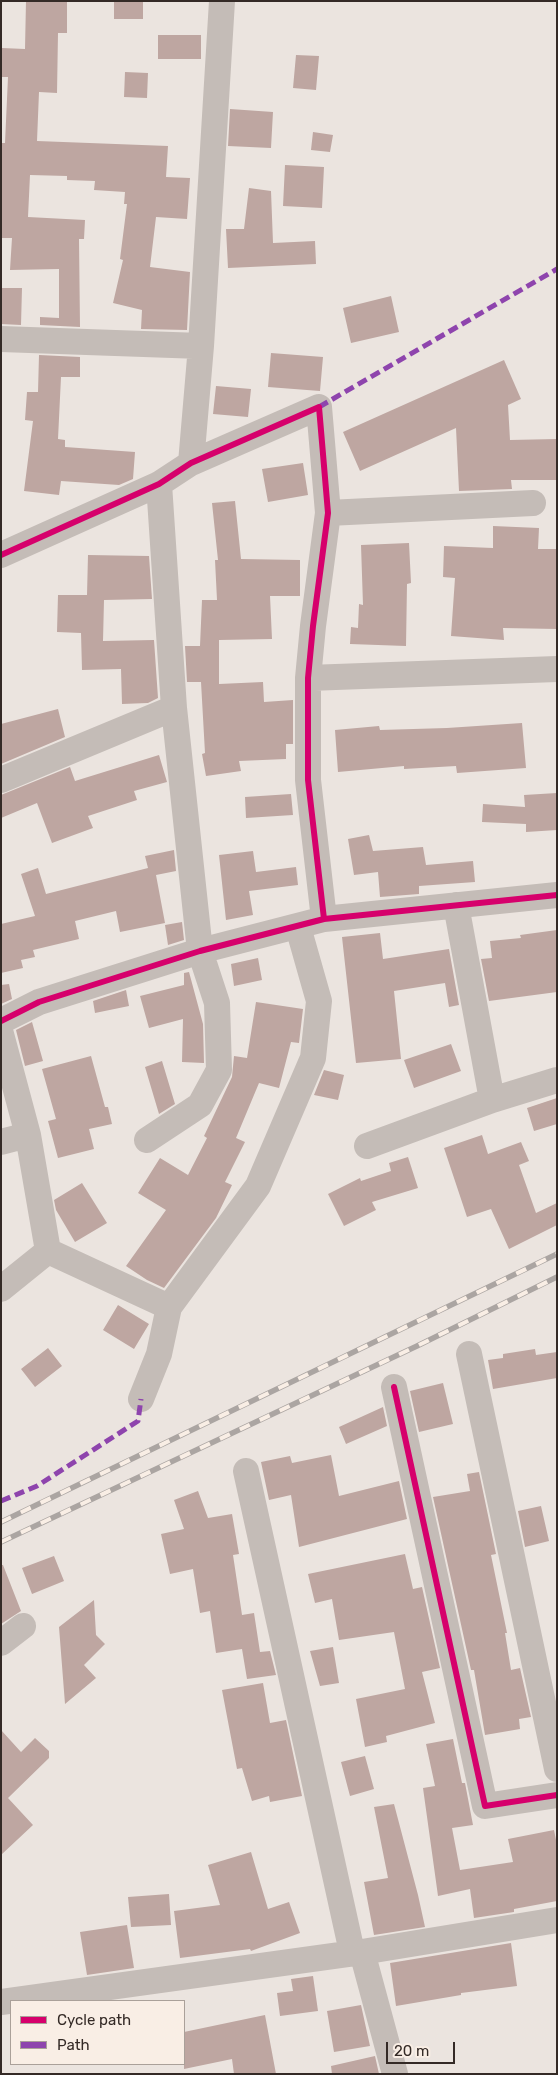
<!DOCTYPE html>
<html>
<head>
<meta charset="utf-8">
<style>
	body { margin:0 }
	#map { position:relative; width:558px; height:2075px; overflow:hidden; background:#ebe4df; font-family:Rubik,sans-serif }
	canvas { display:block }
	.frame { position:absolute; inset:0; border:2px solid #342a26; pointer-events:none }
	.legend { position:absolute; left:10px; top:2000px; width:175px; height:65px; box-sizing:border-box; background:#f9eee5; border:1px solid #aaa099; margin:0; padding:6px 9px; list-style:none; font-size:15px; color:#342a26 }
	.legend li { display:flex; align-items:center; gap:10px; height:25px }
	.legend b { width:25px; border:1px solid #aaa099 }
	.scale { position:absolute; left:386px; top:2042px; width:69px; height:22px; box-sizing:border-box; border:2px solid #342a26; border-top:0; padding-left:6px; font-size:15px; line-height:18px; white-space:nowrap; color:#342a26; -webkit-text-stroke:4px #f9eee5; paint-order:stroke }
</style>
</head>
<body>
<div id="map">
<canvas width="558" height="2075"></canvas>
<div class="frame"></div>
<ul class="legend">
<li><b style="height:6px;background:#d6006c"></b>Cycle path</li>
<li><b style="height:6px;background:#8e44ad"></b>Path</li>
</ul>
<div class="scale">20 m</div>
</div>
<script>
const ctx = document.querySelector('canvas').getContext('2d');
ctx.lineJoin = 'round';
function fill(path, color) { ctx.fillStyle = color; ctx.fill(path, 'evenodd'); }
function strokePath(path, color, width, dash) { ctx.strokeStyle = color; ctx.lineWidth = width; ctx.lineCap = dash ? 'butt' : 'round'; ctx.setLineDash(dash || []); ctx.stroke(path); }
const building = new Path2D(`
	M26 1H67V33H58L57 93 39 92 37 141 168 146 166 177 190 178 187 219 156 217 150 267 190 272 187 330 141 329 142 310 113 303 123 260 120 259 127 204H124L125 192 94 190 95 181 67 180V176L30 175 28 217 85 220 84 239H79L80 327 40 325V317L59 318V269L10 270 12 238H1V143H5L8 77H1L2 48 25 49Z
	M114 1H143V19H114Z
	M158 35H201V59H158Z
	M296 55 319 56 316 90 293 88Z
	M125 72 148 73 147 98 124 97Z
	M230 109 273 112 271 148 228 146Z
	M313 132 333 135 330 152 311 150Z
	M285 165 324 167 322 208 283 206Z
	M249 188 271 191 273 243 315 241 316 264 228 268 226 229H244Z
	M1 288H22L21 325 1 324Z
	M391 296 399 332 351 343 343 308Z
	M271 353 323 357 320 391 268 387Z
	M39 355 80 357V377H61L58 439 65 440V447L135 452 133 479 119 485 61 481 59 495 24 491 33 421 25 420 27 392H38Z
	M504 360 521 399 508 405 510 440 557 439V480H511L512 489 459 491 456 428 360 471 343 432Z
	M216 386 251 389 248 417 213 414Z
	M303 463 308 495 268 502 262 469Z
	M235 501 241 559 300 560V596H270L272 639 219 640V684L263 682 264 702 293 700V744H286V759L239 761 241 771 206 776 202 754 205 753 201 682H187L185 646H200L202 600H217L215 560H218L212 503Z
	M493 526 539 528 538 549H557V629L503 628 504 640 451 636 455 578 443 577 444 546 493 548Z
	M409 543 411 583 407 584 406 646 350 644 351 627 358 628 359 604 363 605 361 545Z
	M88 555 149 556 152 599 104 600 103 641 154 640 158 698 148 703 122 704 121 669 82 670 81 633 57 632 58 595H87Z
	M58 709 65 737 1 764V724Z
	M522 723 526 768 457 773 456 766 404 769V766L338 772 335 730 379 726 380 730 447 728Z
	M159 755 167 782 134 791 137 800 88 816 93 828 52 843 37 803 1 818V795L70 767 75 781Z
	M557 793V830L526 832V824L482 822 483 804 525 807 524 795Z
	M291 794 293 815 246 818 245 797Z
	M369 835 373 851 423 847 426 865 473 861 475 882 419 886V894L380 897 378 872 354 875 348 839Z
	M174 850 176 871 156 875 165 923 120 932 116 911 75 921 79 939 33 950 35 957 21 960 23 968 1 973V924L35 916 21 874 38 868 46 894 148 868 145 856Z
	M253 851 256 872 296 867 298 885 249 891 253 915 226 920 219 855Z
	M182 922 184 940 168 945 165 925Z
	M557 930V992L489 1001 481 959 492 958 490 941 521 938 520 935Z
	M380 933 383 959 449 949 459 1005 449 1007 445 983 394 991 401 1059 356 1063 342 937Z
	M258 958 262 980 234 986 231 964Z
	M189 972 203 1024 204 1063 182 1062 183 1019 149 1028 140 996 184 985V973Z
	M9 984 12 999 1 1004V985Z
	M126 990 129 1006 95 1013 93 1001Z
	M256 1002 303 1009 299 1043 291 1042 279 1088 259 1083 236 1138 245 1142 225 1182 232 1185 216 1218 164 1288 147 1280 126 1266 166 1210 138 1193 160 1158 188 1175 207 1138 204 1136 232 1077 234 1056 247 1058Z
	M32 1022 43 1061 25 1066 16 1030Z
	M451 1044 461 1071 414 1088 404 1060Z
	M91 1056 105 1107H108L112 1124 89 1129 94 1149 58 1158 48 1121 56 1119 42 1069Z
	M162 1061 175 1104 159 1114 145 1067Z
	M324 1070 344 1075 338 1100 314 1095Z
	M557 1098V1124L534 1131 527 1108Z
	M482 1135 488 1154 521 1142 529 1161 519 1165 536 1213 557 1203V1225L509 1249 491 1209 467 1217 444 1148Z
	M408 1157 418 1188 372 1202 376 1210 344 1226 328 1194 360 1178 361 1181 391 1171 389 1163Z
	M82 1183 107 1223 75 1242 56 1210 54 1200Z
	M118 1305 149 1324 134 1349 103 1330Z
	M48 1348 62 1366 35 1387 21 1369Z
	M535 1349 536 1355 557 1352V1378L493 1389 488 1360 503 1358V1354Z
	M443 1383 453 1424 419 1432 410 1391Z
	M383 1407 387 1426 346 1444 339 1427Z
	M331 1455 339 1496 399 1481 407 1519 299 1547 291 1495 269 1500 261 1462 290 1456 292 1463Z
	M479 1472 496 1554 491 1555 507 1633H505L511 1670 520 1668 531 1717 519 1719 520 1729 485 1735 474 1670H471L433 1497 470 1491 467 1474Z
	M198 1491 208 1518 232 1514 239 1554 233 1555 242 1615 254 1613 260 1652 270 1651 276 1675 247 1679 242 1649 216 1653 210 1611 200 1613 193 1569 170 1574 161 1534 184 1529 174 1500Z
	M541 1506 549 1541 525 1547 518 1511Z
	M405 1554 413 1589 422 1587 440 1668 422 1672 435 1723 386 1736 387 1742 365 1747 356 1699 405 1689 394 1632 339 1640 332 1599 315 1603 308 1574Z
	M54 1556 64 1581 32 1594 22 1568Z
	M1 1565H3L21 1611 1 1624Z
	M94 1600 96 1635 105 1644 84 1665 96 1678 65 1704 59 1627Z
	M333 1647 339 1683 320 1686 310 1651Z
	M263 1683 270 1723 286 1720 302 1796 270 1802 269 1796 252 1801 242 1768 237 1769 222 1690Z
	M1 1730 21 1752 35 1738 49 1751V1758L8 1798 33 1825 1 1855Z
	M453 1739 462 1783H465L473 1825 452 1828 460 1870 513 1862 508 1839 554 1830 557 1845V1901L514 1909V1912L474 1918 470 1889 438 1896 423 1788 435 1786 426 1744Z
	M365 1756 374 1789 350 1796 341 1762Z
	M394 1804 418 1895 425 1927 374 1935 364 1882 388 1878 374 1807Z
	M251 1852 268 1909 289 1902 300 1933 251 1951 250 1949 180 1958 174 1911 220 1905 208 1865Z
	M169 1894 171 1925 131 1927 128 1897Z
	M127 1925 134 1968 87 1975 80 1932Z
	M511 1943 517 1986 461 1993V1995L396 2006 390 1963Z
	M313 1976 318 2011 280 2016 277 1993 293 1991 291 1979Z
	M361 2005 370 2046 334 2052 327 2011Z
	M265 2015 276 2074H234L232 2059 184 2069V2032Z
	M375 2056 379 2074H332L331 2066Z`);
const street = new Path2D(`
	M1 339 201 346
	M191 463 201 346 222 1
	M328 513 533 503
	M1 555 159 484 191 463 319 407 328 513 313 626 308 678V780L324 919
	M308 678 557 669
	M1 780 174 708 159 484
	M456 905 492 1100
	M1 1021 39 1002 200 951 324 919 557 895
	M1 1034 28 1135 48 1251 169 1307 159 1354 141 1399
	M147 1140 200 1105 219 1070 217 1003 200 951 174 708
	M1 1142 28 1135
	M367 1146 492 1100 557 1080
	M1 1289 48 1251
	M169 1307 258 1186 313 1058 319 1001 298 927
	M469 1354 557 1769
	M394 1387 485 1806 557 1795
	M246 1471 352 1952
	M1 1643 23 1626
	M362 1952 557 1920
	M1 2002 362 1952 395 2074`);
const rail = new Path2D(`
	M1 1522 557 1254
	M1 1542 417 1346 557 1277`);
const quiet = new Path2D(`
	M319 407 557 269
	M1 1501 37 1486 138 1421 141 1399`);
const cycleway = new Path2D(`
	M1 555 159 484 191 463 319 407 328 513 313 626 308 678V780L324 919
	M1 1021 39 1002 200 951 324 919 557 895
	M394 1387 485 1806 557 1795`);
fill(building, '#bea6a1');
strokePath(street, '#c4bcb7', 26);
strokePath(rail, '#aba5a2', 5.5);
strokePath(rail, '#f9eee5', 4, [11]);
strokePath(quiet, '#8e44ad', 5, [10, 5]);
strokePath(cycleway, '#d6006c', 6);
</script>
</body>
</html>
